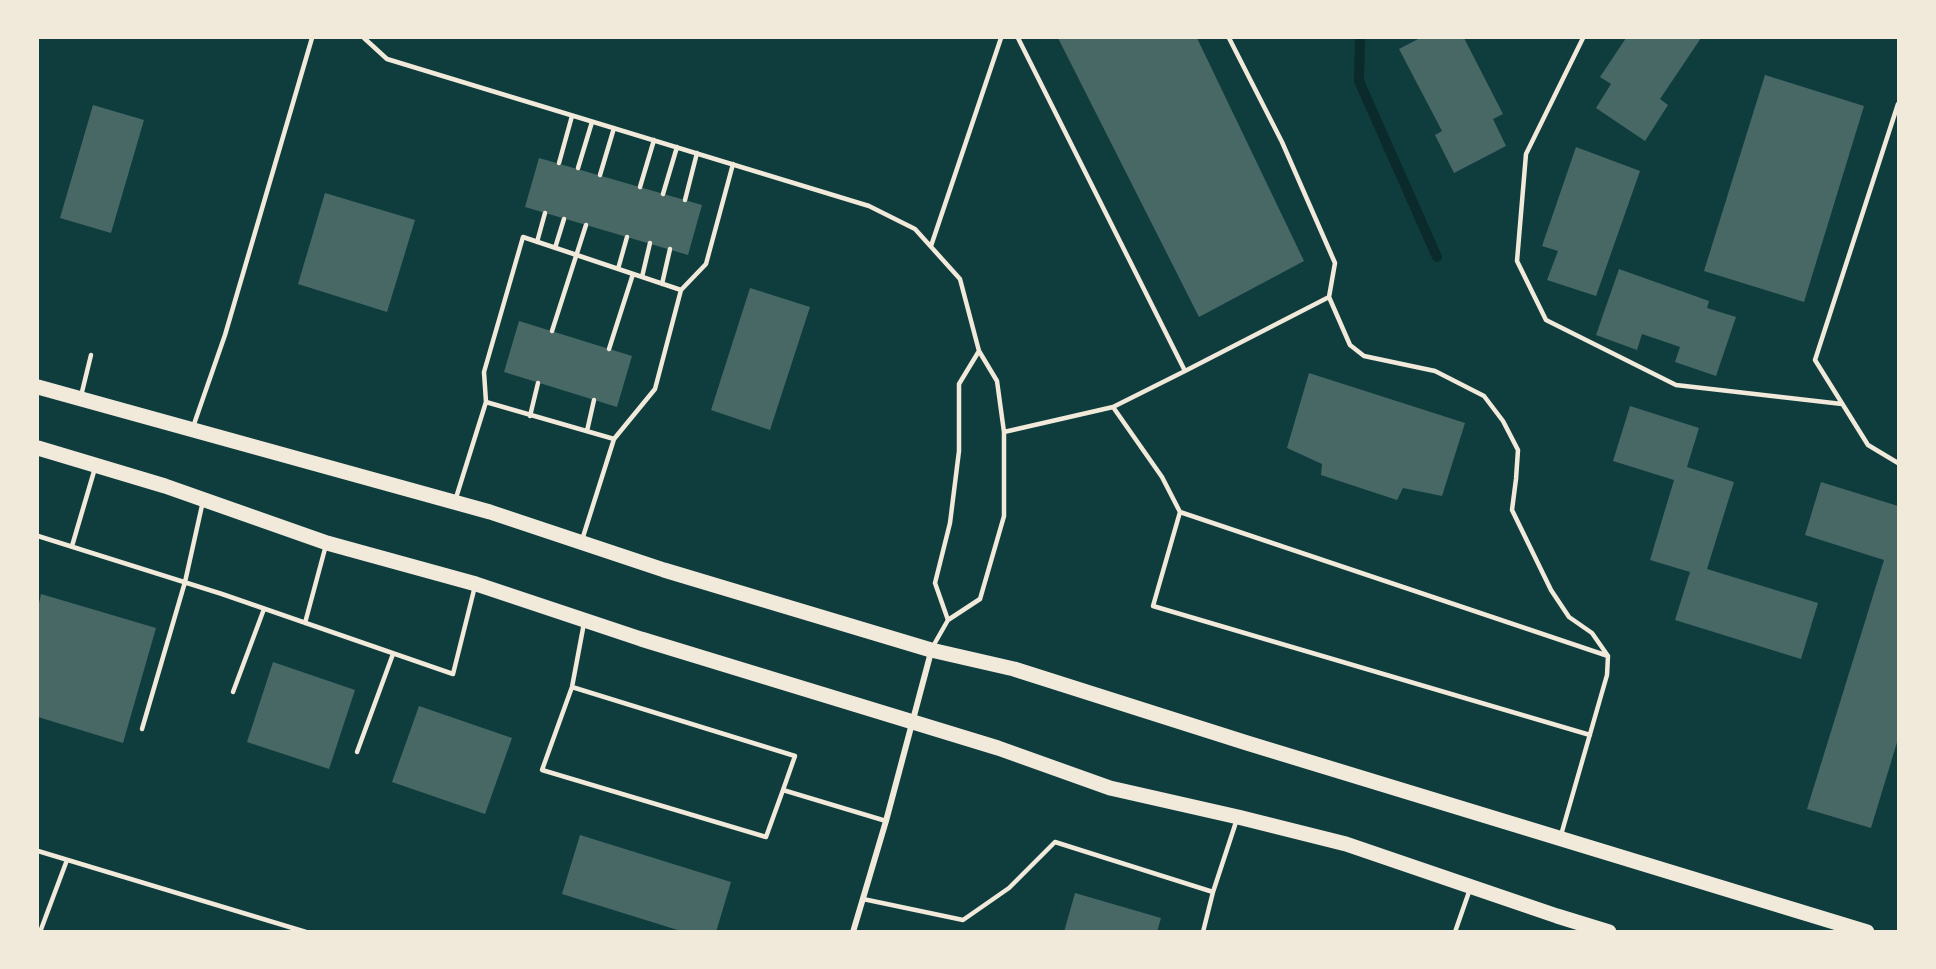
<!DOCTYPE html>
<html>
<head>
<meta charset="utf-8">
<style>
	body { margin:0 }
	#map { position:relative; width:1936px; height:969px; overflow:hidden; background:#0f3d3e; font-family:Georgia,serif }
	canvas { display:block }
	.frame { position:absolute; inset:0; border:39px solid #f1e9da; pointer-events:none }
</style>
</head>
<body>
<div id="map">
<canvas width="1936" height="969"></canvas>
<div class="frame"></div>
</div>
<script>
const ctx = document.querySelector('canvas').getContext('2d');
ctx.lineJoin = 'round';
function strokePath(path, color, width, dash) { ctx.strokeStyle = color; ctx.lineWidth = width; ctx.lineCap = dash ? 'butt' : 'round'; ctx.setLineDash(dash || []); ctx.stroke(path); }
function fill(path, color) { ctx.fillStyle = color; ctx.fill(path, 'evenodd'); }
const stream = new Path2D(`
	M1360 38 1359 81 1437 257`);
const building = new Path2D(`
	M1058 38H1197L1304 261 1199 317Z
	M1420 38H1464L1503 114 1493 119 1506 146 1454 173 1435 135 1442 131 1399 49Z
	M1626 38H1701L1660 99 1668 105 1645 141 1596 108 1611 84 1600 77Z
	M1765 75 1864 106 1804 302 1704 271Z
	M93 105 144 120 111 233 60 218Z
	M1576 147 1640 171 1596 296 1547 280 1558 251 1542 246Z
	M539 158 702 205 688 255 525 207Z
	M325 193 415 220 387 312 298 284Z
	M1619 269 1709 301 1707 308 1736 317 1716 376 1675 362 1680 347 1642 334 1637 350 1596 335Z
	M750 288 810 307 770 430 711 410Z
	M519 321 632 356 617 407 504 372Z
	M1309 373 1465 423 1442 496 1403 488 1397 500 1321 475 1322 464 1287 448Z
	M1630 406 1699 428 1687 467 1734 482 1707 569 1818 603 1801 659 1675 620 1690 572 1650 560 1674 480 1613 461Z
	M1821 482 1898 506V739L1871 828 1807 809 1884 560 1805 535Z
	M41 594 156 628 123 743 38 717V608Z
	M273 662 355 690 329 769 247 742Z
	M419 706 512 738 485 814 392 782Z
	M580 835 731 882 716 932H684L562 894Z
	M1075 893 1161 918 1157 932H1064Z`);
const service = new Path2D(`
	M364 38 387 59 869 206 915 229 960 279 979 351 997 381 1004 432V516L980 599 948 620 932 648
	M1018 38 1185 371 1329 297
	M1229 38 1282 142 1335 263 1329 297 1350 345 1364 356 1435 371 1484 396 1503 421 1518 450 1516 479 1512 510 1551 590 1569 617 1592 633 1608 656 1607 675 1561 835
	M1583 38 1526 154 1517 261 1546 320 1676 385 1842 404
	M1898 104 1815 360 1868 445 1898 463
	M559 163 572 116
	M578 168 592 122
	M600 175 614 128
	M640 187 654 140
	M663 194 677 147
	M685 200 697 153
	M537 242 545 213
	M931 246 1001 38
	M555 248 564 219
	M618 269 627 237
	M642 277 650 243
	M662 284 670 249
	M681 290 706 264 733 164
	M552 331 586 225
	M609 349 633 274
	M81 396 91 355
	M486 402 484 372 523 237 681 290 655 389 614 439
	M1113 407 1162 477 1180 512 1608 656
	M530 416 538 383
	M193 427 225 335 312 38
	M587 431 594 400
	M1004 432 1113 407 1185 371
	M455 501 486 402 614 439 582 540
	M1180 512 1153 606 1590 735
	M38 536 222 594 453 674 475 586
	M72 546 95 468
	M948 620 935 583 950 523 959 451V384L979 351
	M305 623 326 545
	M584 623 572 687 542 770 766 837 783 790 886 821
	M572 687 795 756 783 790
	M233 692 264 609
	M142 729 185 582 203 501
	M357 752 393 654
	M38 851 306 932
	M863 899 963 920 1009 888 1055 842 1213 892 1237 819
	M40 932 67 860
	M1203 932 1213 892
	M1455 932 1470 889`);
const minor = new Path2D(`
	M853 932 886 821 931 652`);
const primary = new Path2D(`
	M38 387 490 512 664 570 931 650 1014 669 1247 743 1867 932
	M38 448 165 486 327 543 476 584 641 639 998 748 1110 788 1238 817 1346 844 1557 916 1609 932`);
strokePath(stream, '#0a2a2b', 10);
fill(building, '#486865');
strokePath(service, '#f1e9da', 4.5);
strokePath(minor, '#f1e9da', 6);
strokePath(primary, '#f1e9da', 15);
</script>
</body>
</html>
